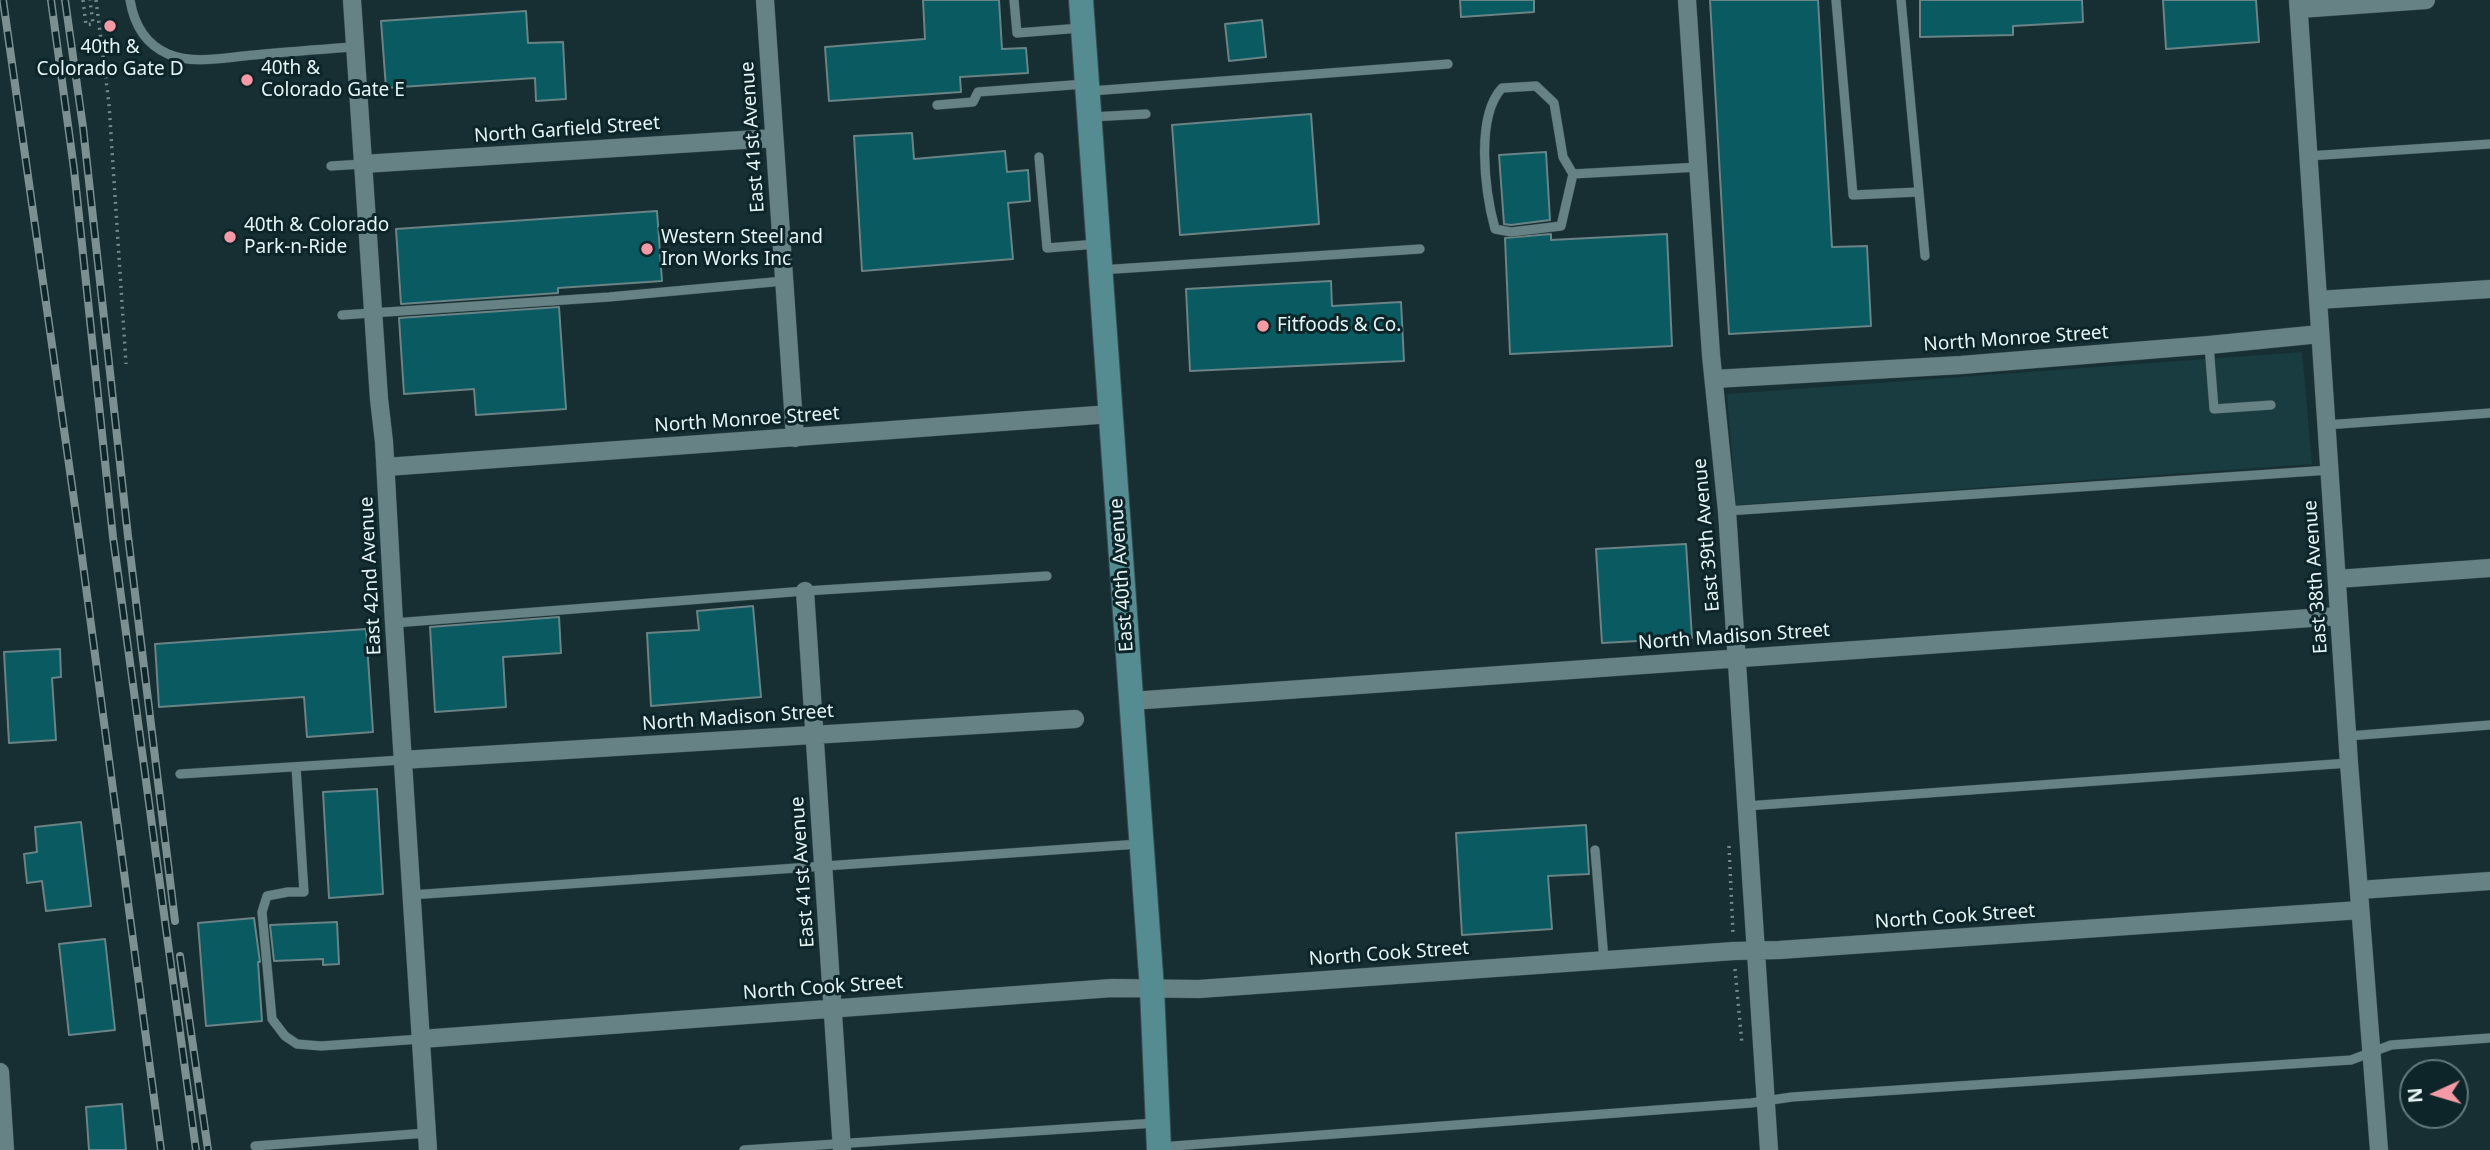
<!DOCTYPE html>
<html>
<head>
<meta charset="utf-8">
<style>
	body { margin:0 }
	#map { position:relative; width:2490px; height:1150px; overflow:hidden; background:#172f32; font-family:"Noto Sans",sans-serif }
	canvas { display:block }
	.north { position:absolute; left:2399px; top:1059px; width:70px; height:70px; box-sizing:border-box; background:#0d2528; border:2px solid #63787a; border-radius:50%; rotate:266deg; font-size:19px; font-weight:700; line-height:28px; text-align:center; color:#e5f4f5 }
	.north::after { content:''; display:block; margin:auto; width:24px; height:32px; background:#f49aa6; clip-path:polygon(50% 0,100% 100%,50% 72%,0 100%) }
</style>
</head>
<body>
<div id="map">
<canvas width="2490" height="1150"></canvas>
<div class="north">N</div>
</div>
<script>
const ctx = document.querySelector('canvas').getContext('2d');
ctx.lineJoin = 'round';
function fill(path, color) { ctx.fillStyle = color; ctx.fill(path, 'evenodd'); }
function strokePath(path, color, width, dash) { ctx.strokeStyle = color; ctx.lineWidth = width; ctx.lineCap = dash ? 'butt' : 'round'; ctx.setLineDash(dash || []); ctx.stroke(path); }
function write(font, color, halo, rows, align = 'center') {
  ctx.font = font + ' "Noto Sans",sans-serif'; ctx.lineWidth = 6; ctx.setLineDash([]); ctx.textBaseline = 'middle'; ctx.strokeStyle = halo; ctx.fillStyle = color; for (const [text, x, y, turn = 0] of rows) {
    ctx.save(); ctx.translate(x, y); ctx.rotate((+turn || 0) * Math.PI / 180); ctx.textAlign = isNaN(turn) ? turn : align; if (halo) ctx.strokeText(text, 0, 0); ctx.fillText(text, 0, 0); ctx.restore();
  }
}
const built = new Path2D(`
	M2302 352 2312 464 1736 505 1727 394Z`);
const building = new Path2D(`
	M923 0H999L1002 49 1026 48 1028 73 960 77 961 92 829 101 825 47 925 39Z
	M1460 0H1534V12L1461 17Z
	M1710 0H1818L1832 247 1867 246 1871 326 1729 334Z
	M1920 0H2082L2083 22 2013 26V35L1920 37Z
	M2163 0H2256L2259 42 2166 49Z
	M526 11 528 43 563 42 566 99 536 101 535 78 386 88 381 21Z
	M1262 20 1266 57 1229 61 1225 24Z
	M1311 114 1319 224 1180 235 1172 125Z
	M912 133 914 159 1005 151 1007 172 1028 170 1030 201 1008 203 1013 259 862 271 854 136Z
	M1546 152 1550 220 1511 225 1504 224 1499 155Z
	M657 211 662 281 558 288V293L401 304 396 229Z
	M1551 234V240L1667 234 1672 346 1510 354 1505 238Z
	M1331 281 1332 306 1401 302 1404 361 1190 371 1186 289Z
	M559 307 566 409 476 415 474 389 404 394 399 318Z
	M1686 544 1692 638 1602 643 1596 549Z
	M753 606 761 697 651 706 647 633 699 630 697 611Z
	M559 617 561 653 503 657 506 707 435 712 430 627Z
	M366 629 373 732 307 737 304 697 159 707 155 644Z
	M60 649 61 677 52 678 56 740 9 743 4 652Z
	M377 789 383 894 329 898 323 792Z
	M81 822 91 906 46 911 42 881 27 883 24 854 37 852 35 827Z
	M1586 825 1589 874 1548 876 1552 929 1462 935 1456 833Z
	M254 918 260 962H258L262 1021 206 1026 198 923Z
	M337 922 339 964 323 965V959L274 961 270 925Z
	M105 939 115 1030 69 1035 59 944Z
	M122 1104 126 1150H89L86 1107Z`);
const path = new Path2D(`
	M83 0 86 25 93 24 90 0
	M96 0 109 104 126 364
	M1729 846 1733 933
	M1735 969 1742 1044`);
const lane = new Path2D(`
	M130 0C134 24 145 44 168 54 193 65 227 57 254 55 287 52 321 49 355 47
	M1014 0 1017 33 1081 28
	M1836 0 1853 195 1918 192
	M1901 0 1925 256
	M1536 86 1554 103 1563 157 1573 174 1561 226 1511 232 1495 229C1485 192 1475 117 1502 88Z
	M1091 91 1448 64
	M937 105 973 102 978 92 1085 84
	M1091 117 1146 114
	M2308 156 2490 144
	M1039 157 1047 248 1097 244
	M331 166 363 164
	M1573 174 1699 167
	M1100 270 1420 249
	M342 315 609 297 784 281
	M2209 345 2214 409 2271 405
	M2326 425 2490 413
	M1727 511 2330 470
	M394 623 805 591 1047 576
	M2348 736 2490 725
	M296 767 304 892H288L267 896 262 912 272 1019 285 1036 297 1044 321 1046 421 1039
	M180 774 402 760
	M1746 806 2349 763
	M1595 850 1604 960
	M411 895 1139 844
	M255 1146 427 1133
	M1160 1147 1751 1103 1792 1097 2351 1060 2391 1045 2490 1038
	M744 1150 1156 1123`);
const street = new Path2D(`
	M352 0 379 399 384 442 394 623 428 1150
	M765 0 795 438
	M1687 0 1711 355 1727 511 1769 1150
	M2298 0 2349 763 2379 1150
	M2299 9 2426 0
	M363 164 774 138
	M2318 300 2490 289
	M1714 379 1961 365 2209 345 2320 334
	M386 467 1111 414
	M2337 579 2490 568
	M805 591 842 1150
	M1131 701 2339 616
	M402 760 1075 719
	M2359 890 2490 881
	M421 1039 1112 988 1199 989 1734 951 1779 950 2360 910
	M0 1072 5 1150`);
const secondary = new Path2D(`
	M1081 0 1152 989 1159 1150`);
const rail = new Path2D(`
	M3 0 80 542 161 1150
	M51 0 74 169 113 537 196 1150
	M65 0 83 127 128 536 175 921
	M180 956 208 1150`);
const markers = [
	[110,26,7,"#f49aa6"],
	[247,80,7,"#f49aa6"],
	[230,237,7,"#f49aa6"],
	[647,249,7,"#f49aa6"],
	[1263,326,7,"#f49aa6"]
];
const poiNames = [
	["40th &",110,48,"center"],
	["Colorado Gate D",110,70,"center"],
	["40th &",261,69],
	["Colorado Gate E",261,91],
	["40th & Colorado",244,226],
	["Park-n-Ride",244,248],
	["Western Steel and",661,238],
	["Iron Works Inc",661,260],
	["Fitfoods & Co.",1277,326]
];
const streetNames = [
	["North Garfield Street",567,130,-4],
	["East 41st Avenue",753,137,-94],
	["North Monroe Street",2016,339,-4],
	["North Monroe Street",747,420,-4],
	["East 39th Avenue",1707,535,-95],
	["East 40th Avenue",1122,575,-94],
	["East 42nd Avenue",371,576,-93],
	["East 38th Avenue",2316,577,-94],
	["North Madison Street",1734,637,-4],
	["North Madison Street",738,718,-4],
	["East 41st Avenue",803,872,-94],
	["North Cook Street",1955,917,-4],
	["North Cook Street",1389,954,-4],
	["North Cook Street",823,988,-4]
];
fill(built, '#193c40');
fill(building, '#095a61');
strokePath(building, '#698386', 2);
strokePath(lane, '#384c4f', 10);
strokePath(street, '#384c4f', 19);
strokePath(secondary, '#384c4f', 26);
strokePath(path, '#738789', 3.5, [2, 5]);
strokePath(lane, '#678285', 9);
strokePath(street, '#678285', 18);
strokePath(secondary, '#548c92', 24);
strokePath(rail, '#7c8f91', 8);
strokePath(rail, '#0d2528', 5, [16]);
for (const [x, y, r, color] of markers) { const dot = new Path2D(); dot.arc(x, y, r, 0, 2 * Math.PI); ctx.fillStyle = color; ctx.fill(dot); strokePath(dot, '#0d2528', 2.5); }
write('19px', '#e5f4f5', '#0d2528', poiNames, 'left');
write('19px', '#e5f4f5', '#0d2528', streetNames);
</script>
</body>
</html>
